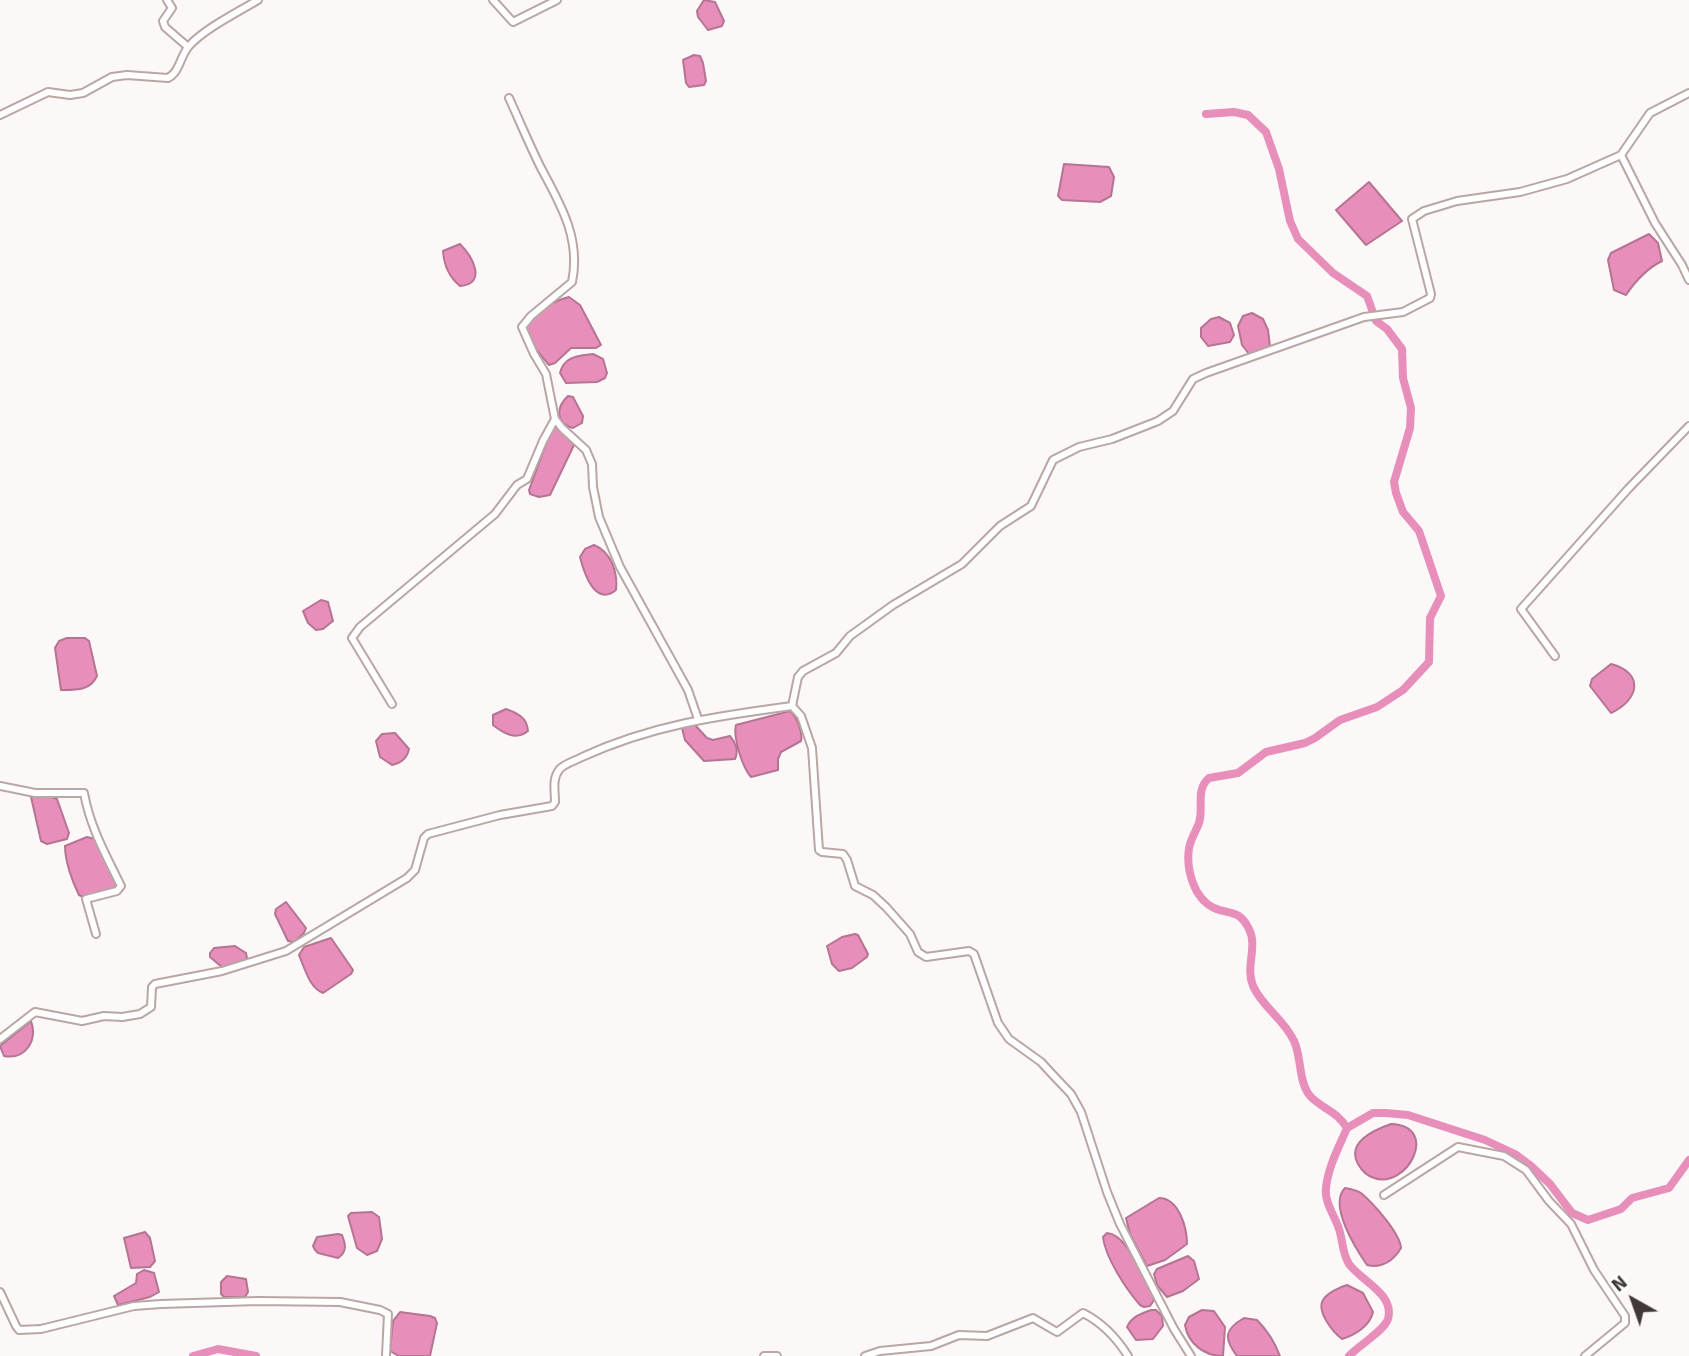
<!DOCTYPE html>
<html>
<head>
<meta charset="utf-8">
<style>
	body { margin:0 }
	#map { position:relative; width:1689px; height:1356px; overflow:hidden; background:#fcf8f8; font-family:Signika,sans-serif }
	canvas { display:block }
	.north { position:absolute; left:1598px; top:1265px; width:70px; height:70px; -webkit-text-stroke:5px #fff; paint-order:stroke; rotate:320deg; font-size:19px; font-weight:700; line-height:28px; text-align:center; color:#403938 }
	.north::after { content:''; display:block; margin:auto; width:24px; height:32px; background:#403938; clip-path:polygon(50% 0,100% 100%,50% 72%,0 100%) }
</style>
</head>
<body>
<div id="map">
<canvas width="1689" height="1356"></canvas>
<div class="north">N</div>
</div>
<script>
const ctx = document.querySelector('canvas').getContext('2d');
ctx.lineJoin = 'round';
function fill(path, color) { ctx.fillStyle = color; ctx.fill(path, 'evenodd'); }
function strokePath(path, color, width, dash) { ctx.strokeStyle = color; ctx.lineWidth = width; ctx.lineCap = dash ? 'butt' : 'round'; ctx.setLineDash(dash || []); ctx.stroke(path); }
const water = new Path2D(`
	M704 0 715 2 724 21 722 26 708 30 698 17 697 11Z
	M694 55 700 56 703 63 706 81 704 85 689 87 686 83 683 60Z
	M1064 164 1109 167 1114 177 1111 196 1100 202 1062 200 1058 196Z
	M1369 182 1402 221 1366 245 1336 210Z
	M1649 234 1658 243 1662 261C1646 269 1636 280 1626 295L1614 290 1608 260 1611 253Z
	M460 244C472 256 488 284 460 286 449 277 444 266 443 251Z
	M569 297 580 305 601 345 596 348H571L555 363 549 365 534 347 525 327C536 313 552 301 569 297Z
	M1252 313 1263 319 1268 330 1270 346 1249 354 1242 345 1238 326 1243 316Z
	M1219 317 1230 323 1234 335 1230 342 1208 346 1201 337V328L1211 319Z
	M593 354 603 359 607 373 605 378 597 382 566 383 560 373C564 356 578 356 593 354Z
	M568 396 573 397 583 416 582 423 573 428C554 423 557 406 568 396Z
	M553 425 565 433 574 445 550 495 539 497 530 494 529 490Z
	M594 545C611 552 618 572 616 590 595 607 584 573 580 557L585 549Z
	M321 600 328 602 333 621 323 629 316 630 308 623 303 611Z
	M67 638H85L89 641 97 676C90 691 76 690 61 690L55 648 59 641Z
	M1611 664C1645 673 1639 700 1611 713L1590 686 1592 679Z
	M506 709C517 713 527 717 528 731 516 741 503 733 493 725V715Z
	M790 711C797 717 803 733 801 741L781 752 778 759V770L751 777C742 767 733 737 736 725Z
	M694 724 707 738 713 740 730 736C735 742 739 751 735 759L704 761 685 740 682 728Z
	M395 733 409 749C407 759 401 763 392 765L380 757 376 741 382 734Z
	M44 795 57 799 69 833 67 839 47 844 41 841 31 797Z
	M87 837 95 839 118 885 114 888 83 897 79 895C72 881 65 861 65 846Z
	M286 902 306 928 304 933 294 942 288 941 275 914 276 909Z
	M855 934 858 935 868 954 867 957 852 968 839 971 832 964 827 946 842 937Z
	M331 938 353 970 351 974 323 993C309 987 305 969 299 955L304 947Z
	M235 946 246 953 247 958 242 963 223 968 210 957V953L214 948Z
	M31 1021C38 1041 25 1060 4 1056L0 1046Z
	M1391 1124C1441 1126 1407 1190 1374 1178 1367 1176 1362 1171 1358 1164 1346 1142 1374 1130 1391 1124Z
	M1345 1188C1351 1189 1356 1190 1361 1193 1373 1203 1400 1233 1401 1248 1394 1260 1382 1269 1367 1265 1356 1249 1328 1205 1345 1188Z
	M1159 1198C1179 1198 1187 1228 1187 1244L1165 1260 1147 1266 1130 1234 1126 1218Z
	M372 1212 379 1217 382 1239 377 1251 367 1255 357 1248 348 1216 351 1213Z
	M145 1232 150 1238 155 1261 150 1267 131 1268 124 1238Z
	M1107 1233C1128 1234 1142 1279 1153 1295L1154 1300 1150 1306 1144 1307 1140 1305C1126 1289 1105 1257 1103 1237Z
	M338 1234 342 1235C346 1245 347 1252 338 1258L318 1253 315 1250 313 1246 317 1237Z
	M1188 1256 1194 1261 1199 1279 1183 1291 1167 1297 1157 1285 1154 1274 1157 1269Z
	M144 1270 154 1273 159 1292 150 1297 118 1305 114 1296 136 1283 137 1274Z
	M227 1276 246 1279 248 1292 245 1297H224L221 1294V1282Z
	M1347 1285 1363 1293 1373 1312C1370 1326 1355 1335 1342 1339 1334 1333 1316 1312 1323 1300 1327 1293 1340 1287 1347 1285Z
	M1151 1310H1156L1162 1316 1163 1326 1153 1339 1136 1340 1127 1327C1132 1316 1141 1314 1151 1310Z
	M1202 1310 1214 1311 1225 1327 1223 1356C1205 1356 1188 1344 1185 1325L1189 1317Z
	M400 1312 430 1316 435 1318 437 1323 430 1356H399L390 1351 393 1321Z
	M1244 1318 1257 1320C1267 1330 1275 1343 1280 1356H1237C1223 1338 1225 1329 1244 1318Z`);
const canal = new Path2D(`
	M1206 114 1234 112 1248 115 1266 132 1279 169 1290 221 1298 239 1333 273 1367 296 1376 321 1387 329 1402 349 1403 378 1411 408 1410 428 1394 482 1396 493 1403 512 1419 531 1441 596 1430 618 1429 662 1403 690 1377 707 1340 720 1315 738 1305 743 1266 752 1238 773 1209 778C1195 790 1204 807 1199 823 1196 831 1191 838 1189 848 1186 868 1193 898 1214 908 1230 915 1239 909 1249 929 1258 947 1245 967 1253 986 1263 1008 1284 1019 1294 1041 1302 1058 1298 1083 1311 1097 1323 1109 1338 1112 1347 1128 1339 1147 1328 1167 1326 1188 1324 1202 1335 1216 1339 1229 1343 1241 1342 1253 1349 1264 1361 1281 1395 1294 1388 1319 1384 1331 1359 1345 1349 1356
	M1347 1128 1373 1113H1386L1408 1115 1485 1140 1515 1154 1531 1166 1550 1184 1572 1213 1588 1220 1621 1209 1632 1198 1669 1188 1689 1160
	M193 1356 218 1349 256 1356`);
const minor = new Path2D(`
	M167 0 172 8 163 21 165 27 188 47
	M493 0 513 22 557 0
	M509 98C520 122 530 146 541 168 561 205 581 239 572 282L531 316 522 327 534 354 546 374 555 419 562 428 586 450 592 464 593 487 599 517 620 567 688 690 698 719
	M0 115 48 92 70 95 83 93 112 77 127 75 168 78C180 72 180 56 189 46 204 29 238 12 258 0
	M1621 155 1655 223 1682 265 1689 280
	M1555 656 1521 609 1628 489 1689 426
	M392 704 352 638 360 627 495 514 517 485 527 479 543 441 555 419
	M792 706 801 716 812 748 819 850 822 852 843 854 847 860 855 886 873 895 886 907 910 934 918 952 926 957 969 951 974 954 998 1023 1009 1039 1041 1062 1052 1074 1071 1094 1081 1112 1107 1192 1120 1224 1174 1329 1191 1356
	M0 786 35 793H84C90 827 106 855 121 886L117 891 86 899 96 934
	M0 1039 35 1012 82 1021 104 1016 122 1017 140 1014 151 1007 152 987 155 984 222 971 286 951 407 878 415 870 424 838 428 834 500 815 552 806 555 802C555 791 552 779 559 770 563 764 575 761 582 757 652 725 717 716 792 706L798 677 803 671 836 653 850 636 893 605 962 564 1000 526 1031 506 1053 460 1079 447 1112 439 1158 421 1173 411 1193 379 1206 373 1364 317 1403 312 1430 298 1431 294 1412 219 1424 211 1457 201 1520 192 1567 179 1621 155 1650 113 1689 93
	M1384 1195 1458 1147 1504 1156 1526 1170 1549 1201 1571 1224 1594 1270 1625 1316V1323L1585 1356
	M0 1292 16 1326 19 1330 41 1329 134 1306 161 1304 258 1301 340 1302 380 1310 388 1314 386 1356
	M764 1356H777
	M865 1356 880 1351 931 1346 959 1335 987 1336 1033 1318 1057 1332 1083 1313C1103 1323 1116 1337 1128 1356`);
fill(water, '#e88eba');
strokePath(water, '#b67493', 2);
strokePath(canal, '#e88eba', 8);
strokePath(minor, '#b8a7a4', 10);
strokePath(minor, '#fff', 6);
</script>
</body>
</html>
